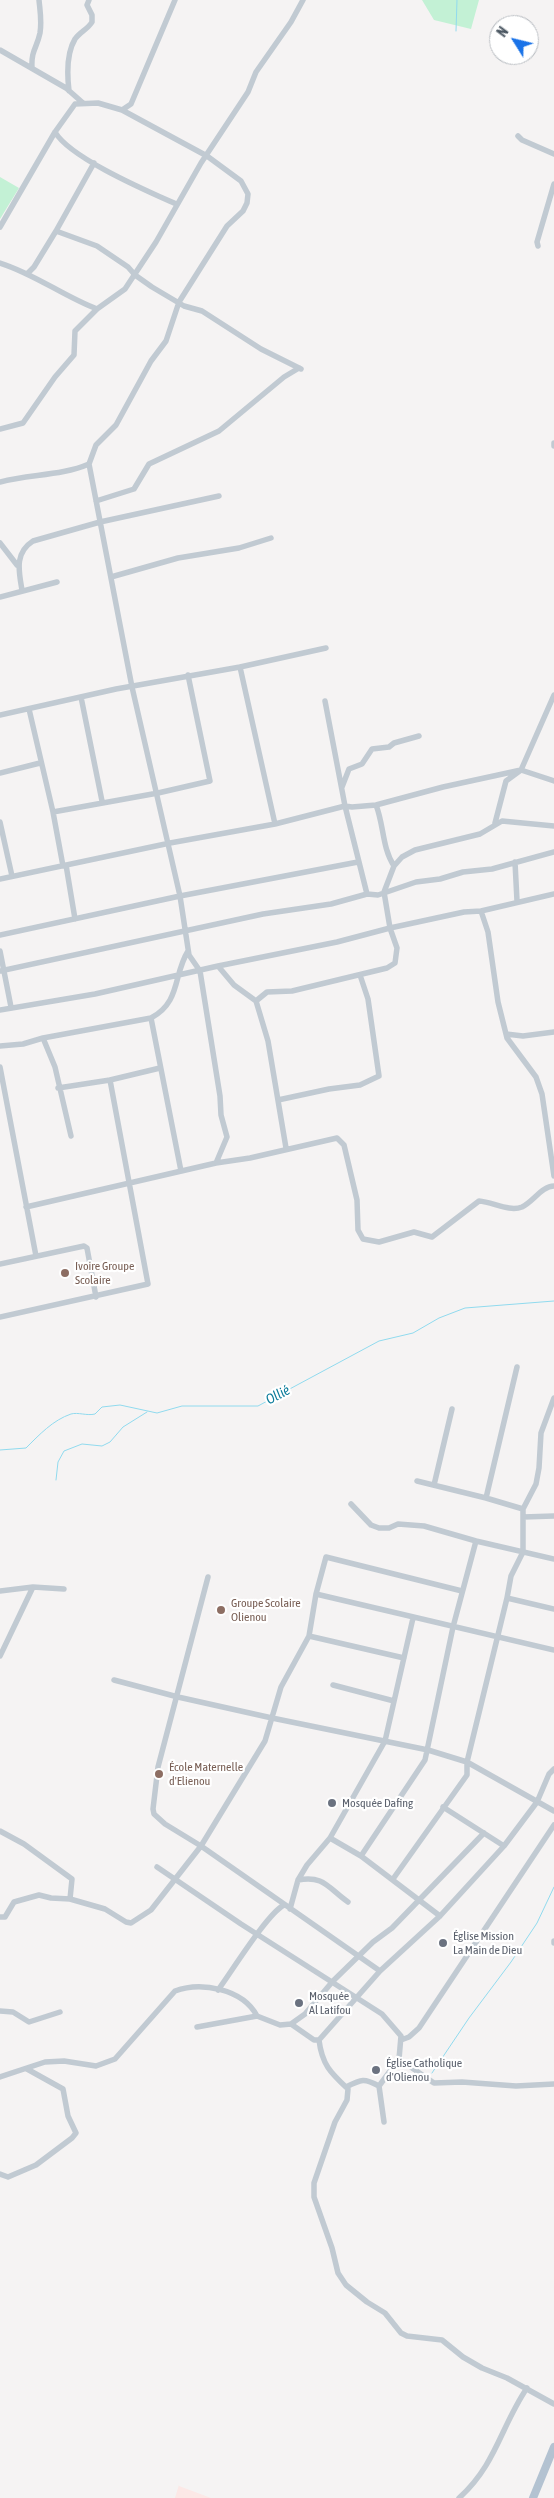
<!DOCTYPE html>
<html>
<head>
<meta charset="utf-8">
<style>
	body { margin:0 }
	#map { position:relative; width:554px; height:2498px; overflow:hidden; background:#f5f3f3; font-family:"Asap Condensed",sans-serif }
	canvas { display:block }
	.north { position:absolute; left:489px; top:15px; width:50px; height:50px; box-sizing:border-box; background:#fff; border:1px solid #b7bbc0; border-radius:50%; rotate:306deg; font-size:14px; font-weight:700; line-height:20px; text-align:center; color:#4a5661 }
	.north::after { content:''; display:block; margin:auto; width:18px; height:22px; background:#1a73e8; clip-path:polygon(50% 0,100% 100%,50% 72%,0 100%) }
</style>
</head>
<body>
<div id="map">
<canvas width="554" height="2498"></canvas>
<div class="north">N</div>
</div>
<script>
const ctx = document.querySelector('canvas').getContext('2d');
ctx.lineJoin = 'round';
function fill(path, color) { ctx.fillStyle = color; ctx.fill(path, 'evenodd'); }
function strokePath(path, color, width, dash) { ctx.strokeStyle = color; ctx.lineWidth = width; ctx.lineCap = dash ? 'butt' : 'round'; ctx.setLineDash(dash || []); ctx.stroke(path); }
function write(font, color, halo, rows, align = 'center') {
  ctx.font = font + ' "Asap Condensed",sans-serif'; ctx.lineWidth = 4.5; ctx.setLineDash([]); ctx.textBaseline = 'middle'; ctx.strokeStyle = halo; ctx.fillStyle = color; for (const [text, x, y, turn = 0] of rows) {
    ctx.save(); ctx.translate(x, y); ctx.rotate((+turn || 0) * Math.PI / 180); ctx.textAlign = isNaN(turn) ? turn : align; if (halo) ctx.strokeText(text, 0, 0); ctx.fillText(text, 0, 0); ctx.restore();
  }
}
const medical = new Path2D(`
	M179 2485V2486L211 2498H175Z`);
const green = new Path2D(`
	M422 0H479L471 29 434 20Z
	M0 177 19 188 0 219Z`);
const stream = new Path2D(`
	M456 31 457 0
	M0 1450 26 1448C39 1435 53 1420 71 1414 78 1412 87 1416 95 1414L102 1407 120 1405 157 1413 182 1406H258L379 1341 413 1333 439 1318 465 1308 554 1301
	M56 1480 58 1462 64 1451 82 1444 102 1446 110 1442 123 1427 147 1412
	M432 2073 469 2018 511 1962 537 1923 554 1887`);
const minor = new Path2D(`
	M0 50 66 88 83 103
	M32 68C31 50 37 48 40 33 42 21 40 11 39 0
	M69 91C67 74 66 54 75 39 80 32 88 29 92 22V15L87 5 89 0
	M122 110 131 104 175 0
	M55 132C70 158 147 191 176 204
	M518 136 522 140 554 154
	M0 227 55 132 75 104 98 103 122 110 207 156 241 181 248 194 247 203 243 211 227 226 179 302 166 341 151 361 116 425 96 445 89 464 132 687 180 896 189 955 200 971 220 1096 221 1115 227 1137 216 1163
	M56 231 94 163
	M538 246 537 242 554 184
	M0 263C35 274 63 296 97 309
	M28 273 34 267 56 231 97 246 128 267 135 275 152 287 184 306 202 311 261 349 301 369
	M0 429 23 423 55 377 74 355 75 331 97 309 125 289 156 242 201 163 248 92 256 72 291 22 303 0
	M554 443V446
	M0 482C30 474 61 476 89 464
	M96 501 134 489 149 464 219 431 284 377 299 368
	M0 543 17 565
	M111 577 178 558 239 548 271 538
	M22 590C19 572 14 553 33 541L100 522 219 496
	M0 597 57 582
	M240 667 275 824
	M81 697 102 801
	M325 701 345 806 367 894
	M29 709 53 812 63 866
	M0 715 116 689 240 667 326 648
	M0 773 40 763
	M342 787 349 769 362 764 372 749 389 747 394 743 419 736
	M376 805C384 825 382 848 394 866
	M53 812 158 793 210 781 188 675
	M0 822 12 876
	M495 823 506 781 521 770 554 695
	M515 862 517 901
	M66 865 75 919
	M0 879 170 843 275 824 345 806 352 807 376 805 443 787 521 770 554 781
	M481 911 488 932 498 1002 507 1038 536 1077 542 1094 554 1176
	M0 935 180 896 358 862
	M0 951 11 1007
	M218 966 337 942 390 928 464 912 481 911 554 894
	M0 971 263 914 331 904 367 894 378 895 416 882 440 879 463 872 492 869 554 852
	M256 1001 267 992 292 991 387 968 395 963 397 948 390 928 384 892 394 866 402 857 415 850 480 834 502 821 554 826
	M0 1010 95 994 218 966 234 985 256 1001 268 1041 286 1148
	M151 1018 181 1171
	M506 1034 523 1036 554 1032
	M43 1038 151 1018C181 1002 173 975 188 951
	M0 1046 23 1044 43 1038 55 1067 71 1136
	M0 1067 36 1256
	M58 1088 110 1080
	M278 1100 329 1089 360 1085 379 1076 368 999 360 975
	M26 1207 216 1163 250 1158 337 1138 344 1145 357 1200 358 1230 363 1239 379 1242 414 1232 432 1237 479 1201C493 1202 509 1212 522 1207 533 1202 542 1186 554 1186
	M0 1264 84 1246 87 1248 96 1297
	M0 1317 148 1284 110 1080 160 1068
	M417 1481 486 1498 523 1509
	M434 1485 452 1409
	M486 1498 517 1367
	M351 1504 371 1525 379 1528H389L398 1524 424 1526 476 1541 554 1559
	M523 1517 554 1516
	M208 1577 158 1767 153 1809 154 1814 165 1824 201 1846 380 1971
	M0 1591 33 1587 64 1589
	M316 1594 554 1650
	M507 1598 554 1609
	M309 1636 404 1658
	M0 1656 33 1587
	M114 1680 178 1697 272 1718 428 1750 467 1762 554 1811
	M333 1685 394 1701
	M554 1769 549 1774 537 1802 504 1846 440 1916 380 1971 319 2040C322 2065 331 2073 348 2089L347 2100 335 2122 314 2183V2197L332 2248 338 2273 346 2285 367 2302 385 2313 401 2333 407 2336 442 2340 463 2357 482 2368 507 2378 554 2404
	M443 1807 504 1846
	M0 1831 24 1844 72 1879 70 1899
	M330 1838 361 1856 440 1916
	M361 1856 425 1760 453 1627 476 1541
	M157 1867 241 1924 382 2014 401 2036 399 2059 434 2083 462 2082 516 2086 554 2084
	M393 1879 467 1775V1762L507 1598 511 1576 523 1552V1509L536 1484 539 1468 541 1433 554 1398
	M298 1880C324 1875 328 1888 348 1902
	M290 1909 298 1880 307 1865 330 1838 385 1741 413 1618
	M0 1917H5L14 1902 39 1895 51 1898 70 1899 105 1909 126 1922 131 1923 151 1910 201 1846 265 1741 281 1687 309 1636 316 1594 326 1557 462 1591
	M554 1941V1943
	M218 1990C232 1971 267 1914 284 1905
	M0 2011 13 2012 29 2022 60 2012
	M291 2024 314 2040H319
	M197 2027 257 2016
	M401 2040 409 2037 419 2028 554 1825
	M0 2077 45 2062 64 2061 96 2066 115 2059 175 1991C201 1981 243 1989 257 2016L280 2025 291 2024 305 2014 333 1981 373 1942 392 1928 484 1833
	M346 2087C362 2079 364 2078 379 2086
	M384 2122 379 2086 399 2059
	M0 2174 8 2177 36 2165 72 2138 76 2133 68 2116 63 2089 27 2069
	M459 2498C496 2465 501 2426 527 2388`);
const major = new Path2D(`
	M533 2498 554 2447`);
const markers = [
	[65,1273,5,"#8d6e63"],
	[221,1610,5,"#8d6e63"],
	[159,1774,5,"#8d6e63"],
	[332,1803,5,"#6b7280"],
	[443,1943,5,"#6b7280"],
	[299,2003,5,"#6b7280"],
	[376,2070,5,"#6b7280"]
];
const educationNames = [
	["Ivoire Groupe",75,1266],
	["Scolaire",75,1280],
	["Groupe Scolaire",231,1603],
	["Olienou",231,1617],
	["École Maternelle",169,1767],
	["d'Elienou",169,1781]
];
const worshipNames = [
	["Mosquée Dafing",342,1803],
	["Église Mission",453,1936],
	["La Main de Dieu",453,1950],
	["Mosquée",309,1996],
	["Al Latifou",309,2010],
	["Église Catholique",386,2063],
	["d'Olienou",386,2077]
];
const waterNames = [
	["Ollié",278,1395,-28]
];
fill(medical, '#fce8e6');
fill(green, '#c3f1d5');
strokePath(stream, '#90daee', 1);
strokePath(minor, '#c1cad2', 5.5);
strokePath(major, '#b3c2d1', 8);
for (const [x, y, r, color] of markers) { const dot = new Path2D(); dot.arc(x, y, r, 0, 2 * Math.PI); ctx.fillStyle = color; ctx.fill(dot); strokePath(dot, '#fff', 2); }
write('12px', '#785e54', '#fff', educationNames, 'left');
write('12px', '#5b616d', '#fff', worshipNames, 'left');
write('italic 14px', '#0c7c9b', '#fff', waterNames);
</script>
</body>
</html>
